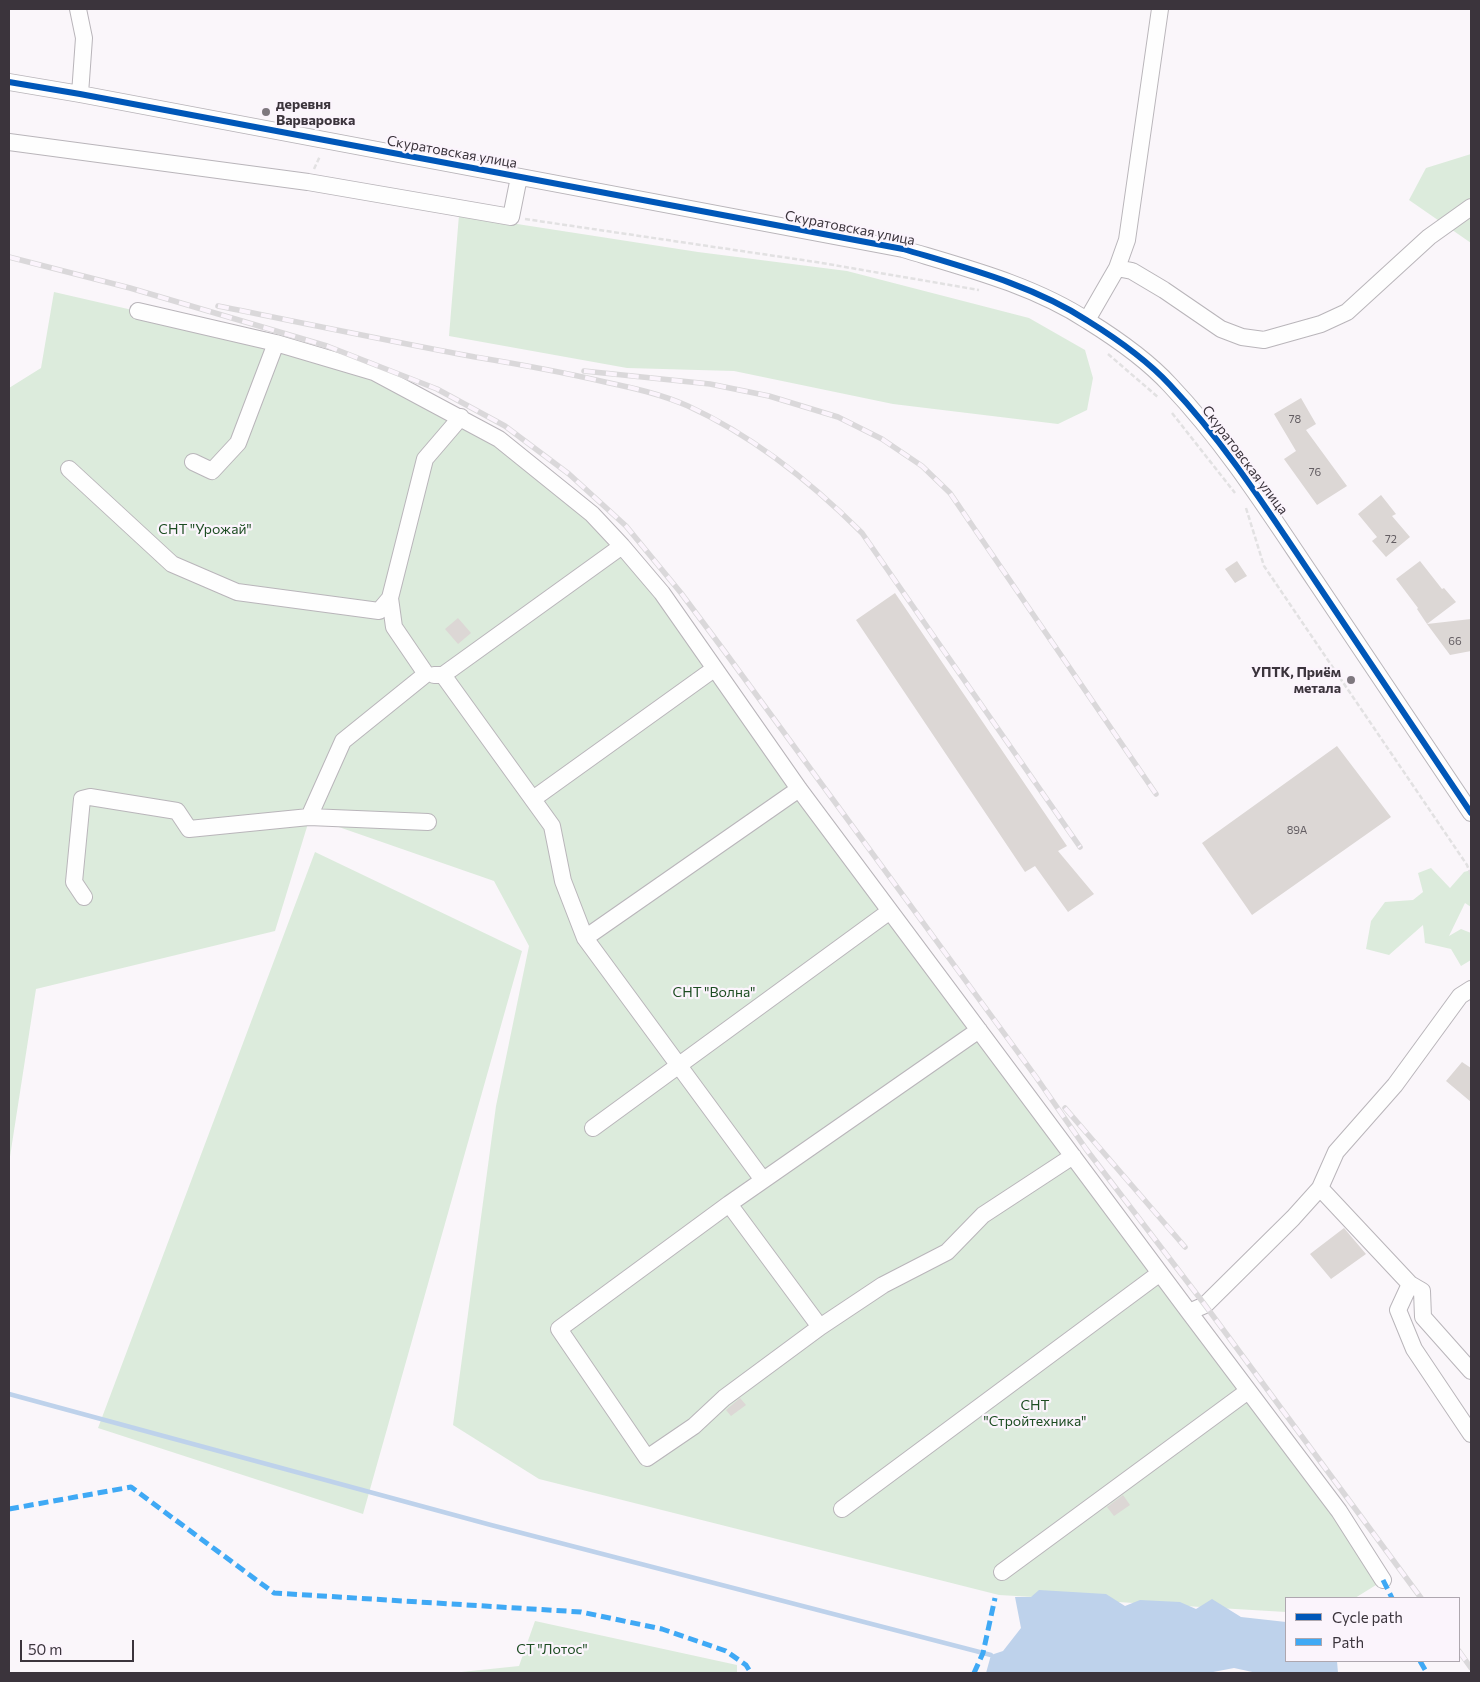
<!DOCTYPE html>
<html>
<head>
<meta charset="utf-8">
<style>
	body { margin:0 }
	#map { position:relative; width:1480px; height:1682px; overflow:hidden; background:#faf6fa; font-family:Commissioner,sans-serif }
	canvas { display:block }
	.frame { position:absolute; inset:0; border:10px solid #3b343c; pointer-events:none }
	.legend { position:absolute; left:1285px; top:1597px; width:175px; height:65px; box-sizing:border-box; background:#fbf4fc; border:1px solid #aea7af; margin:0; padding:6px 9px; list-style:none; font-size:15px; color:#3b343c }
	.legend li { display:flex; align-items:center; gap:10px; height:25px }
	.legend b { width:25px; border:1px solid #aea7af }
	.scale { position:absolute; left:20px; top:1640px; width:114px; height:22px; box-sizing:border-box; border:2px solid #3b343c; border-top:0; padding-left:6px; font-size:15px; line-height:18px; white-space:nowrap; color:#3b343c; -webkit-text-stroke:4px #fbf4fc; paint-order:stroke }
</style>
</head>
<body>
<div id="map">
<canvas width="1480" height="1682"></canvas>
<div class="frame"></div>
<ul class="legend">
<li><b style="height:6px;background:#0057b8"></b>Cycle path</li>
<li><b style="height:6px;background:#3fa9f5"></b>Path</li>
</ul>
<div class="scale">50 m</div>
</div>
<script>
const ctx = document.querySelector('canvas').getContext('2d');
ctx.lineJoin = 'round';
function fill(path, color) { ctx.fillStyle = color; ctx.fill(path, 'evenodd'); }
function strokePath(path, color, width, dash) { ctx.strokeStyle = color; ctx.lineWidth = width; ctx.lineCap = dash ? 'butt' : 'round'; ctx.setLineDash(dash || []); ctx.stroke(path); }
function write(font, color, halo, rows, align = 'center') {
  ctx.font = font + ' Commissioner,sans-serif'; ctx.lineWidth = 4.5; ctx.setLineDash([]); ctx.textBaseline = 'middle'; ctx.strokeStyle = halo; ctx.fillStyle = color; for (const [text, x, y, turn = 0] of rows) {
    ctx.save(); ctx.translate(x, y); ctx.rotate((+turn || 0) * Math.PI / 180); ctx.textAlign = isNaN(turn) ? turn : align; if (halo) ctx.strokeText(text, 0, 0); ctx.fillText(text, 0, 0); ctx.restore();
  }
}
const green = new Path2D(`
	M1471 154V243L1409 200 1426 168Z
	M459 215 698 252 847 271 1029 318 1085 350 1093 378 1087 410 1058 424 893 404 734 371 627 368 449 336Z
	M54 292 276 343 374 372 461 417 622 546 1389 1577 1355 1598H1286V1612L999 1595 539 1479 453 1425 496 1106 529 946 494 881 310 817 275 931 36 989 9 1163V388L41 368Z
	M315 852 522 951 363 1514 98 1428Z
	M1431 868 1450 888 1464 872 1471 870V907L1465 903 1449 936 1461 929 1471 933V960L1461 966 1451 949 1425 943 1423 925 1389 955 1366 949 1371 921 1385 902 1413 900 1423 892 1418 873Z
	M535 1621 737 1665V1673H452L519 1666Z`);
const water = new Path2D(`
	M1039 1590 1106 1594 1125 1606 1140 1600 1180 1602 1196 1609 1212 1599 1241 1617 1286 1622V1661H1337L1338 1673H1257L1234 1668 1208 1673H986L991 1655 1003 1651 1021 1628 1015 1597H1031Z`);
const stream = new Path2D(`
	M9 1394 491 1525 991 1655`);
const building = new Path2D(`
	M1301 398 1316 424 1306 430 1347 486 1317 505 1284 459 1296 451 1274 414Z
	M1381 495 1396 514 1392 516 1410 537 1386 557 1372 541 1377 537 1358 514Z
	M1237 561 1247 576 1235 583 1225 569Z
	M1420 561 1442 589 1444 588 1456 602 1427 624 1417 609 1418 608 1396 579Z
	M895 593 1067 846 1058 851 1094 894 1068 912 1035 866 1025 872 856 620Z
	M458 618 471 633 458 644 445 629Z
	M1471 619V651L1450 655 1427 624Z
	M1337 746 1391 817 1252 915 1202 843Z
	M1462 1062 1471 1068V1102L1446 1081Z
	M1344 1228 1366 1254 1331 1279 1310 1254Z
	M740 1398 746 1405 731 1416 726 1410Z
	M1123 1495 1130 1505 1114 1516 1107 1507Z`);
const path = new Path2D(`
	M314 169 320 156
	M525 219 816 262 979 290
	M1108 354 1159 398
	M1172 413 1235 493
	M1246 508 1264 566 1467 865 1471 875`);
const minor = new Path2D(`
	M78 9 84 38 80 94
	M9 82 80 94 903 249C966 268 1033 285 1088 321 1117 339 1147 360 1170 385 1226 444 1270 514 1316 582 1368 659 1419 736 1471 813
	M9 142 308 182 511 217 519 177
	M1117 268 1132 271 1164 290 1221 329 1242 337 1264 340 1321 324 1347 312 1429 237 1471 207
	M138 311 276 343 374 372 499 439 592 514 622 546 662 593 799 789 1189 1312 1339 1511 1383 1580
	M1087 320 1117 268 1127 240 1160 9
	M193 462 212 471 238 443 276 343
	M69 469 172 564 237 592 379 611 390 598
	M434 675H443L622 546
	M443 675 552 826 563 881 585 938 763 1180
	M533 799 714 669
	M309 817 343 741 426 674 394 627 390 598 425 459 461 417
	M84 897 74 882 82 799 90 797 177 811 189 829 309 817 428 822
	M585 938 799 789
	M979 1030 729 1204 559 1329 647 1458 694 1426 724 1398 820 1327 883 1285 947 1252 983 1215 1073 1156
	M593 1128 890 911
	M1320 1188 1410 1284 1422 1291 1423 1317 1471 1371
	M729 1204 820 1327
	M1410 1284 1398 1310 1414 1349 1471 1434
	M1189 1312 1205 1305 1293 1218 1320 1188 1336 1152 1395 1085 1460 996 1471 989
	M842 1509 1160 1273
	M1002 1572 1248 1391`);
const rail = new Path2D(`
	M9 257 130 288 327 346 437 389 505 426 569 474 626 526 681 593 725 652 1036 1077 1086 1149 1205 1305 1421 1598
	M218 306C303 323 389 341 475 357 518 364 562 372 605 382 633 388 661 394 688 406 753 436 811 482 862 533L1080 847
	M584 371 710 384 769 396 838 417 882 439 922 466 950 493 1156 794
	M1065 1108 1185 1247
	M1459 1651 1471 1668`);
const quiet = new Path2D(`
	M9 1509 131 1487 274 1593 581 1612 662 1629 726 1651 746 1665 751 1673
	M1383 1580 1392 1598
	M1420 1661 1427 1673
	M974 1673 983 1653 995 1598`);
const cycleway = new Path2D(`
	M9 82 80 94 903 249C966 268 1033 285 1088 321 1117 339 1147 360 1170 385 1226 444 1270 514 1316 582 1368 659 1419 736 1471 813`);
const markers = [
	[266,112,5,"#7e787e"],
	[1351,680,5,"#7e787e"]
];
const numberNames = [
	["78",1295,419],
	["76",1315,472],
	["72",1391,539],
	["66",1455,641],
	["89А",1297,830]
];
const poiNames = [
	["деревня",276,104],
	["Варваровка",276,120],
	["УПТК, Приём",1341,672,"right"],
	["метала",1341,688,"right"]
];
const streetNames = [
	["Скуратовская улица",452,152,10],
	["Скуратовская улица",850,228,11],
	["Скуратовская улица",1245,460,53]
];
const parkNames = [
	["СНТ \"Урожай\"",205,529],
	["СНТ \"Волна\"",714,992],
	["СНТ",1035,1405],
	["\"Стройтехника\"",1035,1421],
	["СТ \"Лотос\"",552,1649]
];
fill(green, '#dcebdc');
fill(water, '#bed2eb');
strokePath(stream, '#bed2eb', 4.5);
fill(building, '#dcd7d5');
strokePath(minor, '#b9b5ba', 18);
strokePath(path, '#e2e1e2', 2.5, [5, 2.5]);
strokePath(minor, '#fefefe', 16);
strokePath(rail, '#dad8da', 5.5);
strokePath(rail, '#fbf4fc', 4, [11]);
strokePath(quiet, '#3fa9f5', 5, [10, 5]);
strokePath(cycleway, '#0057b8', 6);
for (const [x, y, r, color] of markers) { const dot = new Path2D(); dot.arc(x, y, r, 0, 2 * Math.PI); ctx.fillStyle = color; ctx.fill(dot); strokePath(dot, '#fbf4fc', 2); }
write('11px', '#635d62', null, numberNames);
write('bold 14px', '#3b343c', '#fbf4fc', poiNames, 'left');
write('14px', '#3b343c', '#fbf4fc', streetNames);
write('14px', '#1d4d22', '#fbf4fc', parkNames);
</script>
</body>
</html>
